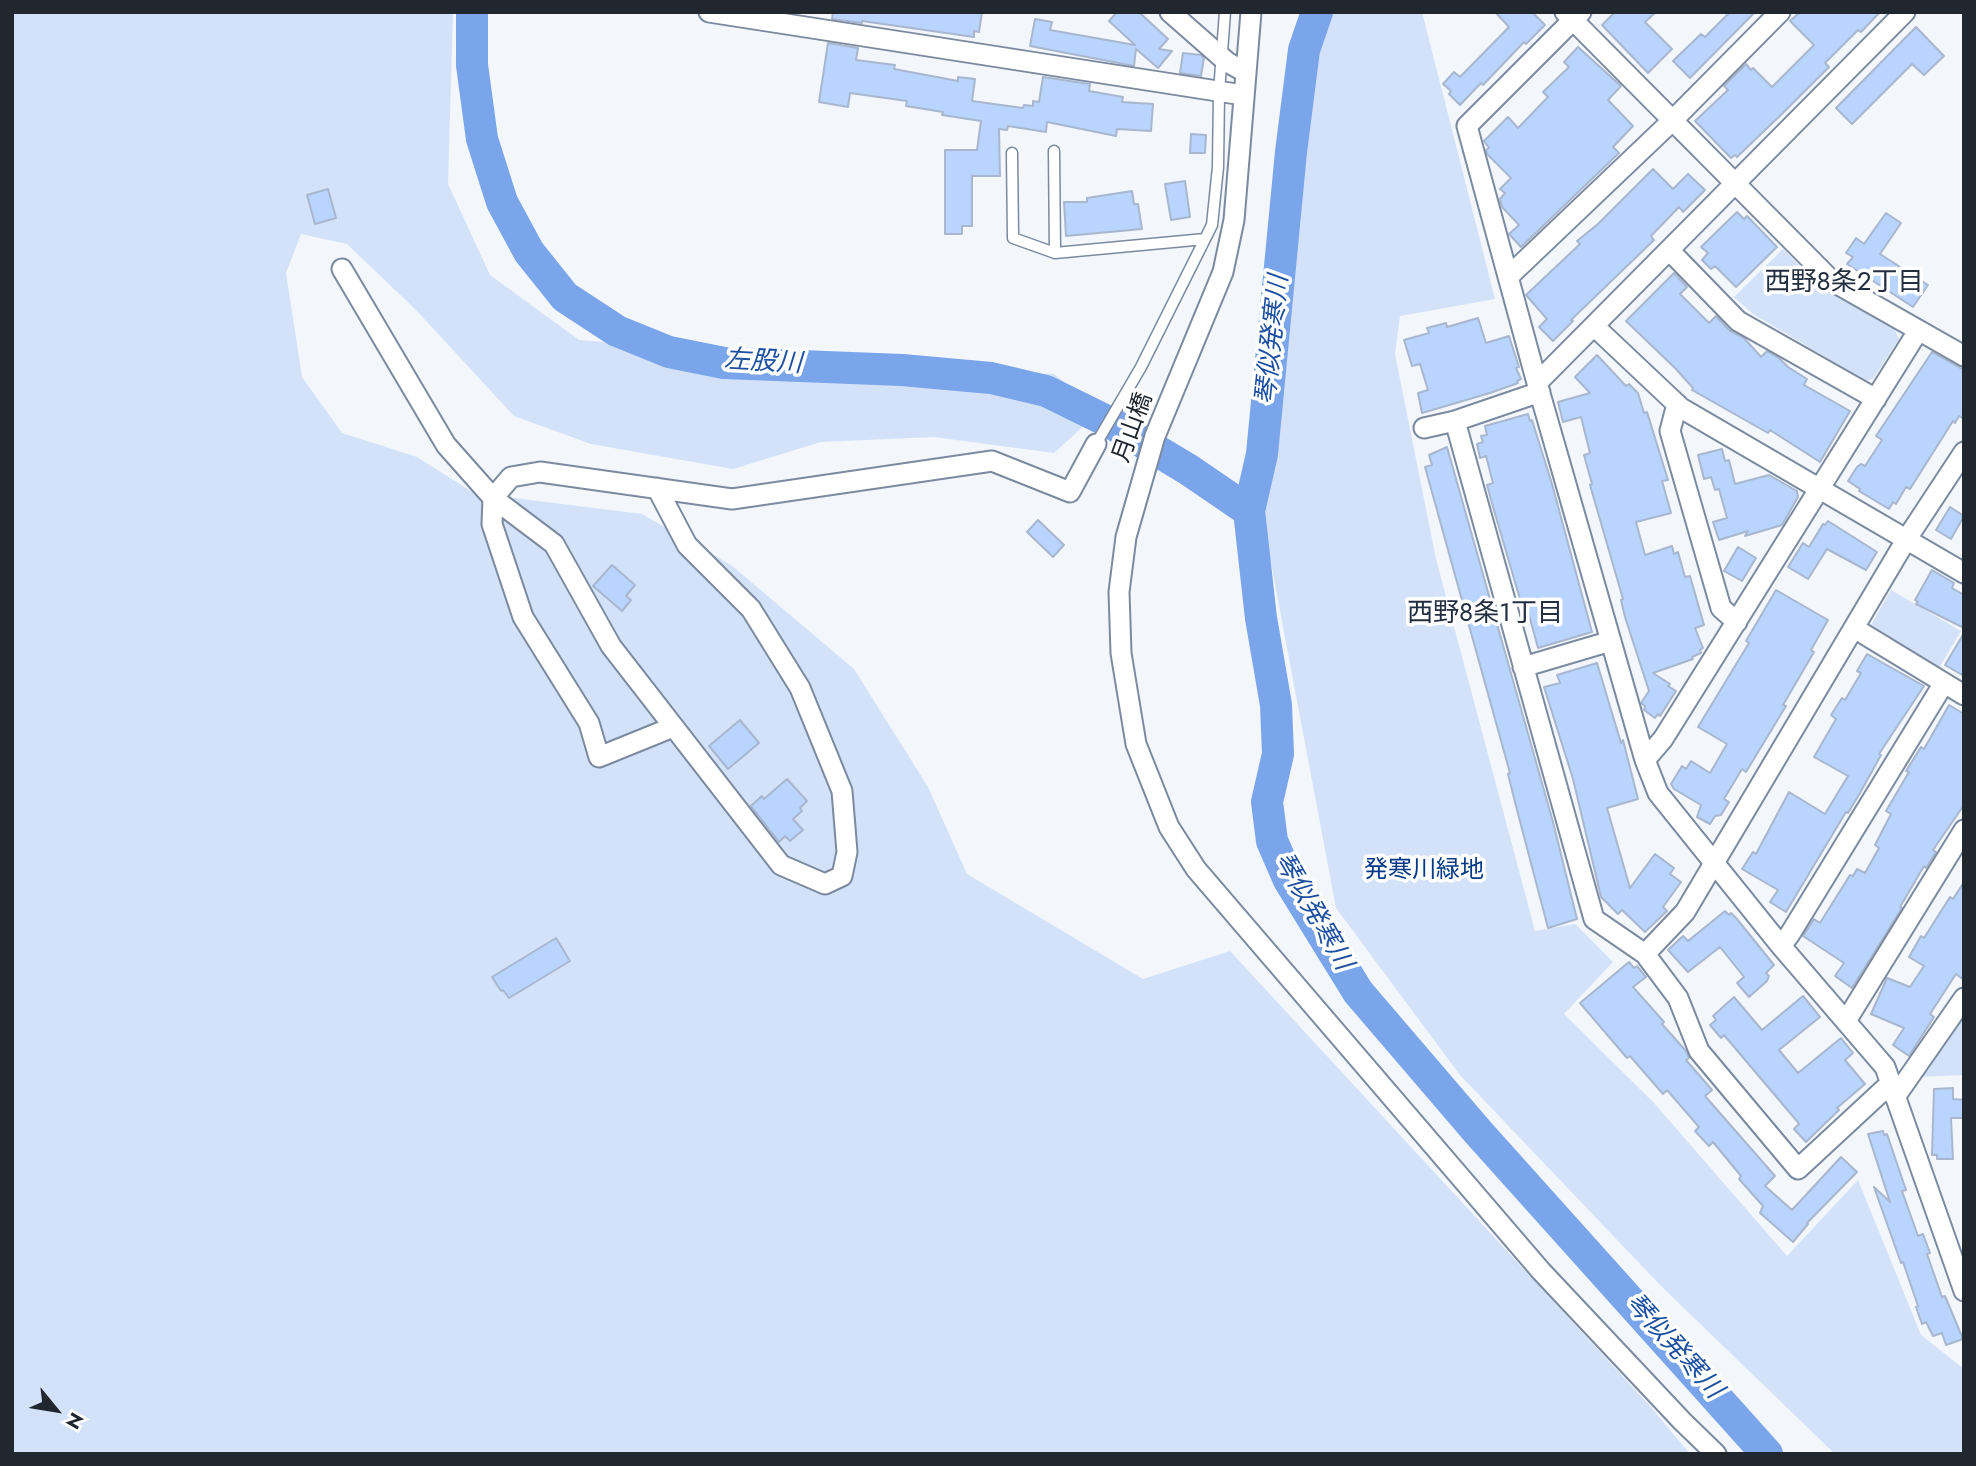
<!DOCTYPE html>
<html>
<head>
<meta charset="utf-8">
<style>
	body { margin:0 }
	#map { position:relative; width:1976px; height:1466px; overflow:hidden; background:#f3f6fb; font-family:Jost,sans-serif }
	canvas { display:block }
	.frame { position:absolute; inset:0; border:14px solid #21272f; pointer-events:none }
	.north { position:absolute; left:21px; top:1375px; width:70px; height:70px; -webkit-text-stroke:5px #fff; paint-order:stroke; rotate:120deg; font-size:19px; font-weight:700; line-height:28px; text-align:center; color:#21272f }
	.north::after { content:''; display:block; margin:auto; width:24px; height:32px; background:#21272f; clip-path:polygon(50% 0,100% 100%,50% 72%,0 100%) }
</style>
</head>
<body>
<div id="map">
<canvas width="1976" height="1466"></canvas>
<div class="frame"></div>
<div class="north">N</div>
</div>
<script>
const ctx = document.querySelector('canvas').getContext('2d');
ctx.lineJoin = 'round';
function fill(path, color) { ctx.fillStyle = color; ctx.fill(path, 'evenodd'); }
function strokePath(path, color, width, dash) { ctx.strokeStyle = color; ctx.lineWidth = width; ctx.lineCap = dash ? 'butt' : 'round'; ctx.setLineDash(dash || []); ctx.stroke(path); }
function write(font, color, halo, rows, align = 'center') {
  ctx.font = font + ' Jost,"Noto Sans JP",sans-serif'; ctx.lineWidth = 7; ctx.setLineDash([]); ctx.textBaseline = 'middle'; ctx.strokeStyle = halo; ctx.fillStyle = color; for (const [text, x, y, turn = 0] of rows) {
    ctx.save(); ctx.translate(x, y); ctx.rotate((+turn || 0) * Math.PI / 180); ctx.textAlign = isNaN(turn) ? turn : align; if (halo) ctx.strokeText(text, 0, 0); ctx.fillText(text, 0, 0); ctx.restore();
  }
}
const green = new Path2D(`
	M12 12H453L448 184 490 275 579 340 738 353 842 378 949 370 1054 374 1100 411 1054 453 934 437 821 442 733 469 591 444 514 416 416 310 347 244 301 234 286 273 302 377 342 433 417 457 474 493 642 514 731 565 854 669 928 787 967 874 1143 979 1230 951 1650 1406 1690 1454H12Z
	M1328 12H1422L1495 299 1400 316 1395 354 1436 559 1535 931 1575 924 1613 962 1564 1014 1654 1103 1787 1256 1858 1180 1921 1335 1964 1369V1454H1835L1661 1286 1460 1075 1336 908 1262 515 1307 128 1309 59Z
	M1783 249 1822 288 1894 328 1899 339 1873 379 1866 381 1753 314 1734 297Z
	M1891 590 1961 631 1939 668 1871 625Z
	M1964 1010V1075L1916 1077Z`);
const river = new Path2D(`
	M472 12V65L482 139 502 202 529 252 565 297 617 331 669 352 724 363 902 370 991 378 1046 391 1111 423 1189 470 1249 511
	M1317 12 1304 50 1291 152 1262 454 1249 511 1261 618 1276 705 1278 754 1267 802 1272 841 1289 880 1358 992 1478 1132 1767 1454`);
const building = new Path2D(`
	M833 12H982L979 32 974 31V37L862 21V23L832 19Z
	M1117 12H1139L1168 39 1159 49 1172 51 1158 68 1136 49 1134 66 1030 46 1035 19 1052 22 1050 30 1135 45 1109 21Z
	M1495 12H1532L1545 25 1526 44 1524 42 1483 85 1481 83 1460 105 1449 94 1451 91 1443 84 1454 72 1460 77 1509 27Z
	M1615 12H1656L1645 22 1672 49 1648 73 1602 25Z
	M1730 12H1755L1690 78 1673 61 1701 34 1705 37Z
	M1800 12H1880L1861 32 1858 30 1825 63 1829 67 1787 109 1737 157 1735 155 1731 158 1695 121 1728 90 1724 86 1746 64 1751 70 1753 68 1772 87 1814 45 1790 21Z
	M1916 27 1944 56 1924 75 1912 64 1852 124 1836 108Z
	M828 43 858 48 856 60 895 65 894 69 958 81V77L975 79 972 101 1023 108 1024 105 1033 106V101L1039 102 1043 77 1090 84 1089 91 1123 97 1122 102 1153 104 1151 131 1117 129 1116 136 1047 122 1046 132 1008 126 1007 130 999 129 1000 176H972V226H962V234H945V150H977L981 121 942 115 943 112 906 106 907 101 850 93 848 107 819 102Z
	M1578 47 1621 86 1608 100 1633 126 1613 147 1619 153 1521 247 1509 234 1519 225 1502 207 1500 199 1505 193 1500 189 1511 178 1487 154 1486 150 1489 148 1484 141 1508 117 1518 128 1548 97 1543 92 1569 67 1564 62Z
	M1183 53 1201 55 1204 58 1201 76 1180 73Z
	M1191 134 1206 135 1205 153H1190Z
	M1653 169 1673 189 1688 174 1705 190 1683 212 1679 207 1651 236 1654 240 1571 320 1573 321 1553 341 1539 327 1547 319 1526 295 1580 244 1577 241 1598 224Z
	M1185 181 1190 217 1171 220 1165 184Z
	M328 189 336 218 315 224 307 195Z
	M1132 191 1134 204H1138L1142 229 1066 236 1064 202H1087V198Z
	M1737 212 1744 219 1747 216 1777 247 1736 287 1715 266 1711 269 1702 260 1708 253 1701 247Z
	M1886 213 1901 223 1880 254 1928 285 1913 307 1847 264 1853 257 1846 253 1856 238 1864 244Z
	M1674 273 1687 287 1680 294 1709 323 1716 316 1729 330 1744 338 1761 357 1767 351 1779 358 1788 367 1807 379 1804 385 1850 411 1820 462 1770 430 1768 433 1692 390 1693 388 1676 369 1626 321Z
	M1478 318 1486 343 1509 336 1519 367 1516 368 1521 379 1517 381 1518 383 1490 393 1422 413 1418 393 1428 390 1420 364 1412 366 1404 340 1429 333 1427 328 1446 323 1447 327Z
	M1932 352 1964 370V419L1959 416 1955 423 1953 421 1910 489 1906 487 1896 504 1893 502 1889 509 1859 491 1860 489 1848 481 1857 467 1861 464 1865 466 1882 440 1876 436Z
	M1597 355 1626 386 1629 384 1638 393 1644 413 1647 412 1668 480 1662 481 1671 513 1636 522 1645 555 1672 546 1674 554 1678 552 1685 577 1690 576 1704 625 1695 628 1703 648 1700 650 1701 653 1692 657 1693 659 1653 673 1670 684 1668 686 1676 691 1660 716 1658 714 1655 718 1644 710 1645 706 1641 703 1649 691 1625 617 1621 600 1623 599 1590 485 1592 484 1584 455 1590 453 1581 417 1563 422 1558 402 1590 393 1575 377Z
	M1528 414 1530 421 1532 420 1552 484 1592 632 1538 648 1526 604 1522 606 1491 500 1487 485 1493 483 1486 456 1480 458 1477 444 1483 442 1481 436 1487 435 1485 426Z
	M1447 447 1553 822 1577 919 1548 928 1516 806 1508 774 1510 773 1425 467 1432 465 1429 455Z
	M1722 449 1725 461 1729 460 1735 484 1769 475 1797 491 1798 497 1782 525 1745 536 1748 531 1719 540 1713 522 1727 518 1719 489 1715 490 1711 477 1704 479 1698 455Z
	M1950 507 1964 516 1951 539 1936 530Z
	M1038 520 1064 545 1053 557 1027 532Z
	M1828 521 1877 552 1866 570 1827 549 1808 579 1788 567 1803 543 1809 547 1823 524 1825 525Z
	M1738 547 1756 558 1742 581 1724 571Z
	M612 565 635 585 626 596 631 600 622 611 593 586Z
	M1932 570 1954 583 1952 588 1964 595V628L1916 604 1918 602 1915 600Z
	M1776 590 1828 620 1811 650 1814 652 1783 705 1786 706 1746 772 1742 769 1724 799 1729 802 1721 815 1715 816 1710 824 1697 817 1701 805 1674 789 1671 784 1682 766 1686 769 1691 761 1710 773 1727 744 1698 727 1749 643 1746 641Z
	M1964 633V676L1945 665Z
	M1867 654 1924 686 1879 754 1881 755 1860 793 1848 813 1846 812 1786 912 1770 902 1778 890 1742 869 1753 852 1756 854 1789 792 1825 814 1848 776 1814 757 1836 719 1831 715 1842 698 1845 700 1861 673 1857 671Z
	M1597 663 1621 743 1623 740 1638 799 1607 808 1630 888 1655 854 1674 868 1670 874 1681 882 1663 907 1667 911 1645 932 1622 910 1618 914 1601 897 1573 779 1544 687 1560 683 1557 675Z
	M1949 705 1964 714V805L1933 850 1936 852 1926 868 1924 866 1900 907 1902 908 1852 988 1835 976 1844 963 1803 936 1814 919 1820 923 1850 875 1853 876 1857 869 1865 873 1879 848 1875 845 1891 814 1886 811 1909 772 1906 771 1921 747 1924 749Z
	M740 720 759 743 728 769 709 746Z
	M787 779 807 801 800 808 802 811 793 819 803 830 790 841 785 836 779 842 751 806 762 796 764 799Z
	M1964 882V980L1956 974 1930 1014 1934 1017 1909 1056 1893 1045 1904 1028 1871 1014 1887 978 1910 987 1924 966 1909 957 1921 936 1924 938 1950 897 1953 899Z
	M1725 911 1729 915 1731 913 1737 919 1774 965 1766 973 1769 976 1767 981 1749 997 1737 983 1744 977 1720 947 1688 972 1668 950 1683 936 1688 941Z
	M556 938 570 961 509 998 503 990 501 991 492 977Z
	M1629 962 1634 968 1637 966 1646 977 1633 987 1664 1022 1662 1024 1686 1051 1689 1058 1686 1060 1712 1090 1705 1096 1775 1176 1765 1186 1792 1210 1841 1157 1857 1172 1807 1223 1808 1224 1793 1242 1760 1213 1763 1206 1739 1179 1741 1176 1713 1142 1709 1146 1695 1131 1699 1127 1667 1090 1663 1094 1630 1056 1627 1058 1580 1003Z
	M1803 996 1820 1017 1779 1050 1798 1073 1841 1038 1853 1053 1845 1060 1865 1084 1837 1108 1839 1110 1806 1142 1794 1129 1799 1124 1796 1120 1724 1035 1721 1038 1710 1025 1716 1020 1713 1016 1734 997 1762 1030Z
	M1953 1088V1099L1964 1100V1118H1951L1953 1159H1937V1155H1932L1934 1089Z
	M1883 1131 1884 1135 1887 1134 1906 1190 1902 1191 1918 1236 1923 1234 1930 1253 1927 1254 1942 1297 1945 1296 1963 1339 1946 1345 1942 1333 1933 1336 1926 1322 1922 1324 1916 1307 1918 1306 1903 1262 1901 1263 1874 1187 1890 1202 1868 1134Z`);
const service = new Path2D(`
	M1054 151 1055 253 1205 239
	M1012 153 1013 238 1055 253
	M1096 444 1141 367 1212 225 1218 167 1219 92 1225 12`);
const minor = new Path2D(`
	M709 12 1243 95
	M1170 12 1227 62 1245 72
	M1251 12 1234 220 1223 272 1155 436 1126 537 1119 592 1121 653 1136 744 1169 827 1196 869 1541 1271 1682 1421 1716 1454
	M1565 12 1832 281 1964 356
	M1581 12 1467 126 1537 383 1645 760 1658 793 1781 946 1885 1067 1964 1291
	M1669 250 1738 321 1876 399
	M342 269 446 445 493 498 554 544 611 646 781 865 825 884 842 876 847 852 842 791 800 688 751 609 687 545 657 488
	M1508 277 1673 120 1780 12
	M1594 326 1681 408 1964 573
	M1537 383 1905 12
	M1677 404 1670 431 1721 608 1737 622
	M1455 421 1594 919 1645 954 1678 998 1699 1051 1798 1169 1892 1082
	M1424 428 1455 421 1540 392
	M1854 628 1964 695
	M1523 667 1611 641
	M673 727 599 757 589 723 523 617 492 524 493 498 511 477 540 472 732 499 992 461 1070 492 1096 444
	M1645 760 1663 739 1918 331
	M1781 946 1790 934 1944 683
	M1645 954 1685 912 1906 540 1964 452
	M1846 1021 1964 830
	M1895 1097 1964 998`);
const streetNames = [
	["月山橋",1134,428,-70]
];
const parkNames = [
	["発寒川緑地",1424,871]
];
const neighbourhoodNames = [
	["西野8条2丁目",1844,284],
	["西野8条1丁目",1485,615]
];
const waterNames = [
	["琴似発寒川",1274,340,-84],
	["左股川",763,363,3],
	["琴似発寒川",1312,912,60],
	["琴似発寒川",1673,1347,48]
];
fill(green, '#d3e2f9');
strokePath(river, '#7aa5ea', 32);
fill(building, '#b8d4ff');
strokePath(building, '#a8b7ce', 2);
strokePath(service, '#7c8aa0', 13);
strokePath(minor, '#7c8aa0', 23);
strokePath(service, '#fff', 10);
strokePath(minor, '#fff', 19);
write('24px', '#21272f', '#fff', streetNames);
write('24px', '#043987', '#fff', parkNames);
write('26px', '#232e40', '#fff', neighbourhoodNames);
write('italic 26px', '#1e50a1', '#fff', waterNames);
</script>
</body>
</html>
